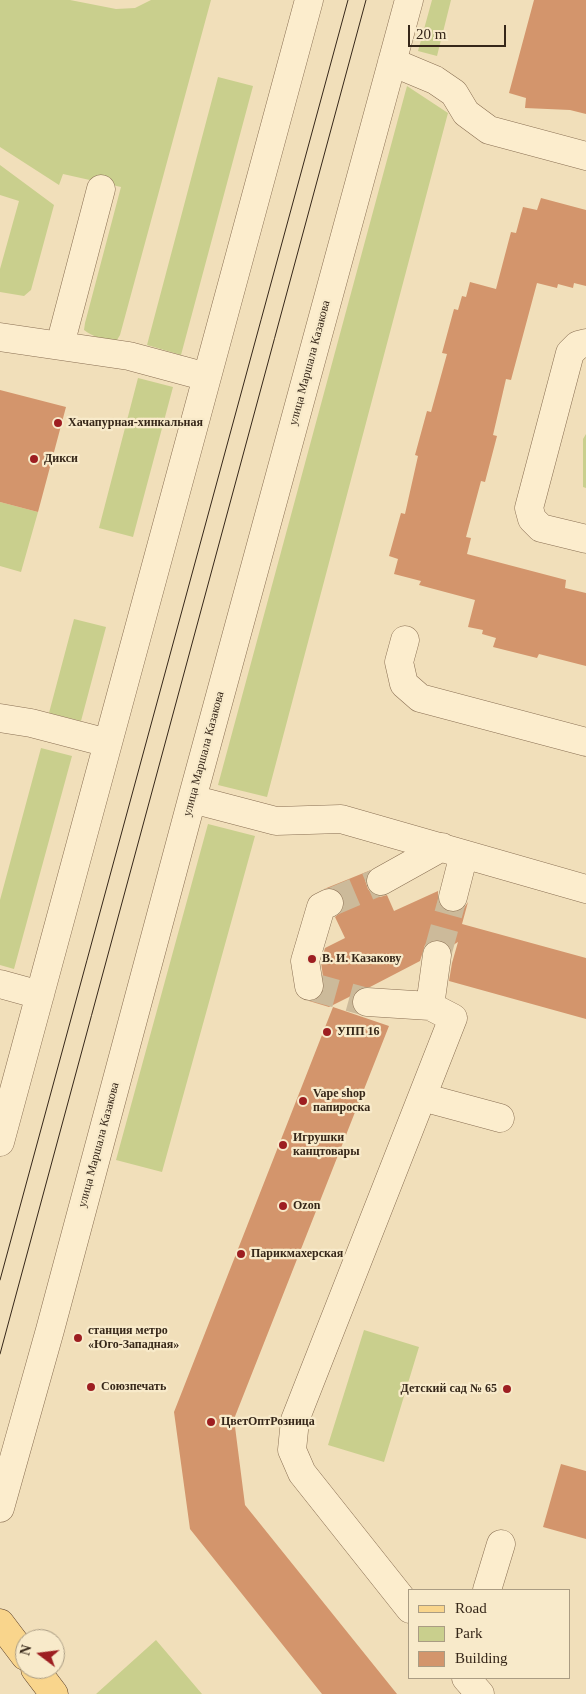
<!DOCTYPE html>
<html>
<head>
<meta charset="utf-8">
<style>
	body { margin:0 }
	#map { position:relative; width:586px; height:1694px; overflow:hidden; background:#f1dfba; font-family:"Times New Roman",serif }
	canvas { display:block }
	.legend { position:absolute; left:408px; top:1589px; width:162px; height:90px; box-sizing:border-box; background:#f8eaca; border:1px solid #aa9c83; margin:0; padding:6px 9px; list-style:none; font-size:15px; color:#362719 }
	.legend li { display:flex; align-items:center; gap:10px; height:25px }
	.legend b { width:25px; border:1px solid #aa9c83 }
	.north { position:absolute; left:15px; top:1629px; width:50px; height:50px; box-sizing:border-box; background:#f8eaca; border:1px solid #aa9c83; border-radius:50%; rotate:285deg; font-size:14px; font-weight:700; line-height:20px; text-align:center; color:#362719 }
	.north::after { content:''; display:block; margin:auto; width:18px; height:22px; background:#9d1e21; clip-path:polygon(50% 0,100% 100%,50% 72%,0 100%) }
	.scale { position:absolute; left:408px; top:25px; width:98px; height:22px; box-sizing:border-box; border:2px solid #362719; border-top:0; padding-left:6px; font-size:15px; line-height:18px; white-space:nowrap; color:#362719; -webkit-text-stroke:4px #f8eaca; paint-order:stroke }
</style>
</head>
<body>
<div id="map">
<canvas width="586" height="1694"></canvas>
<ul class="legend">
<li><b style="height:6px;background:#f9d58c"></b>Road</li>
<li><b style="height:14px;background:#c9cf8d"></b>Park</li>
<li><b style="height:14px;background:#d3956c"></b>Building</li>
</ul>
<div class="north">N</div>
<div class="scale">20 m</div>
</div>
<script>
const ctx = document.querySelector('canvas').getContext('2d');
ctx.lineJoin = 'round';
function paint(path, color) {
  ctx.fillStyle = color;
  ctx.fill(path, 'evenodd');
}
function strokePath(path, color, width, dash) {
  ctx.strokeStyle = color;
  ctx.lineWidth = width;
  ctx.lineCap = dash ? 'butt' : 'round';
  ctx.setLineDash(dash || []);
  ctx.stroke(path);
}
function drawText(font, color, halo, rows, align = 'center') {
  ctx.font = font + ' "Times New Roman",serif';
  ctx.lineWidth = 4.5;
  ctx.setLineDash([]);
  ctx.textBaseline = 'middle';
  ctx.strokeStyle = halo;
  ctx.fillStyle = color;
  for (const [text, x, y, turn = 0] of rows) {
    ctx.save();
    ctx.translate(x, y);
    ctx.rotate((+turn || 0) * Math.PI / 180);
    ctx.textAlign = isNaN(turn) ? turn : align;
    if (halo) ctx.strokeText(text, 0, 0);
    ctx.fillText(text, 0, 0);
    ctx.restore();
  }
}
const green = new Path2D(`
	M 0,0 L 70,0 L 116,9 L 135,8 L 151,0 L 211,0 L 120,335 L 117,340 C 106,341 93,337 84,330 L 85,323 L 121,187 L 63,174 L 59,185 L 0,147 Z
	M 432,0 L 451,0 L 437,56 L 418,51 Z
	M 218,77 L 253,86 L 181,355 L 147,345 Z
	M 407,86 L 448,113 L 267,797 L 218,785 Z
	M 0,165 L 54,205 L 31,290 L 24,296 L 0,292 L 0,269 L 19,201 L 0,195 Z
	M 138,378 L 173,387 L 133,537 L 99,528 Z
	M 586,434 L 586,488 L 583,487 L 583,439 Z
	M 0,502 L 38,512 L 21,572 L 0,566 Z
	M 74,619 L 106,627 L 81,721 L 49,713 Z
	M 41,748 L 72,756 L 14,969 L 0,965 L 0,900 Z
	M 208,824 L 255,836 L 162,1172 L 116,1160 Z
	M 364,1330 L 419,1347 L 384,1462 L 328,1445 Z
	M 156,1640 L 202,1694 L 96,1694 Z`);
const building = new Path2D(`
	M 534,0 L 586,0 L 586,114 L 570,110 L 525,108 L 526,98 L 509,93 Z
	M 541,198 L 586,210 L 586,286 L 574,283 L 573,288 L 558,284 L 557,288 L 537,283 L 511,380 L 506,379 L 493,435 L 497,436 L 485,482 L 481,481 L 466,537 L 471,538 L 467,554 L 566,580 L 565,588 L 586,593 L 586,666 L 539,654 L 537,658 L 493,647 L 496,638 L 482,634 L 483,630 L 468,627 L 475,600 L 419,585 L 421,581 L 394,574 L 398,559 L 389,556 L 401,513 L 405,514 L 418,456 L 415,455 L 427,411 L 431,412 L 447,354 L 442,353 L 454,309 L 458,310 L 462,296 L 466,297 L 470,282 L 496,289 L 511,232 L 516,233 L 523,207 L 537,210 Z
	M 0,390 L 66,407 L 38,512 L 0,502 Z
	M 371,870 L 367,873 L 365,880 L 368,889 L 373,895 L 380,897 L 387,895 L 394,911 L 438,891 L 438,902 L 442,908 L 449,912 L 458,912 L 464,908 L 468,902 L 462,924 L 586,958 L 586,1019 L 449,981 L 452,963 L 458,942 L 450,947 L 446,942 L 439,940 L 431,941 L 425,945 L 420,961 L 370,987 L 360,988 L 353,995 L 329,1007 L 309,1001 L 318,998 L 324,991 L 324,984 L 321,962 L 325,948 L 345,938 L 335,917 L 342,911 L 345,903 L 343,896 L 337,890 L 330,888 L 324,889 Z
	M 333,1007 L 389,1026 L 234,1419 L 245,1505 L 397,1694 L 322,1694 L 190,1529 L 174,1412 Z
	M 561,1464 L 586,1471 L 586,1539 L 543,1527 Z`);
const minorTunnel = new Path2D(`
	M 329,903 L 381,881
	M 437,955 L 453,897
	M 309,986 L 367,1002`);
const minor = new Path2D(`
	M 392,62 L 435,80 L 454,93 L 466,113 L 489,130 L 586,156
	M 0,337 L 129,356 L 207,377
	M 586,343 L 578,345 L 570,353 L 529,508 L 532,519 L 541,528 L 586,539
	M 60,345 L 101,189
	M 405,640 L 399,662 L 404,684 L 420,698 L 586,742
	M 0,718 L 31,723 L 108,743
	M 192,799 L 276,821 L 341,819 L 586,889
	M 381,881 L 442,847
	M 453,897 L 464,854
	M 0,984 L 40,995
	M 309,986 L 305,961 L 321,907 L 329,903
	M 367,1002 L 430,1006 L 453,1018 L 422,1097
	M 430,1006 L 437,955
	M 0,1142 L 309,0
	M 0,1508 L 50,1330 L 192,799 L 409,0
	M 487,1590 L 501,1544
	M 410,1609 L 302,1473 L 292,1450 L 295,1420 L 422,1097 L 500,1118
	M 466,1678 L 480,1694`);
const major = new Path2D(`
	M 0,1623 L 25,1656
	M 35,1669 L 54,1694`);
const tram = new Path2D(`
	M 0,1280 L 348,0
	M 0,1354 L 366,0`);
const markers = [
	[58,423,5,"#9d1e21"],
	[34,459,5,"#9d1e21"],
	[312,959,5,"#9d1e21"],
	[327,1032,5,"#9d1e21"],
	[303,1101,5,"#9d1e21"],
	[283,1145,5,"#9d1e21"],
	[283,1206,5,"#9d1e21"],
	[241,1254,5,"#9d1e21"],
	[78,1338,5,"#9d1e21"],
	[91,1387,5,"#9d1e21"],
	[507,1389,5,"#9d1e21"],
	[211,1422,5,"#9d1e21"]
];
const streetNames = [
	["улица Маршала Казакова",310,363,-75],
	["улица Маршала Казакова",204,754,-75],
	["улица Маршала Казакова",99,1145,-75]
];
const poiNames = [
	["Хачапурная-хинкальная",68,423],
	["Дикси",44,459],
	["В. И. Казакову",322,959],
	["УПП 16",337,1032],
	["Vape shop",313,1094],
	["папироска",313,1108],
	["Игрушки",293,1138],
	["канцтовары",293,1152],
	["Ozon",293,1206],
	["Парикмахерская",251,1254],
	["станция метро",88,1331],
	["«Юго-Западная»",88,1345],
	["Союзпечать",101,1387],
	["Детский сад № 65",497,1389,"right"],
	["ЦветОптРозница",221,1422]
];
paint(green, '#c9cf8d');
paint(building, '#d3956c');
strokePath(minorTunnel, '#ccba9a', 28, [28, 14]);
strokePath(minor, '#896f53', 29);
strokePath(major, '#563c28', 29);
strokePath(minor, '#fcedcd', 28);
strokePath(major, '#f9d58c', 28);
strokePath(tram, '#362719', 1);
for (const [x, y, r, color] of markers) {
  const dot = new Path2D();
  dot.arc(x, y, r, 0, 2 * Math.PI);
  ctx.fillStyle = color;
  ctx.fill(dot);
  strokePath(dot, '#f8eaca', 2);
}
drawText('12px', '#362719', '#f8eaca', streetNames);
drawText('bold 12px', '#362719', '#f8eaca', poiNames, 'left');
</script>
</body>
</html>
